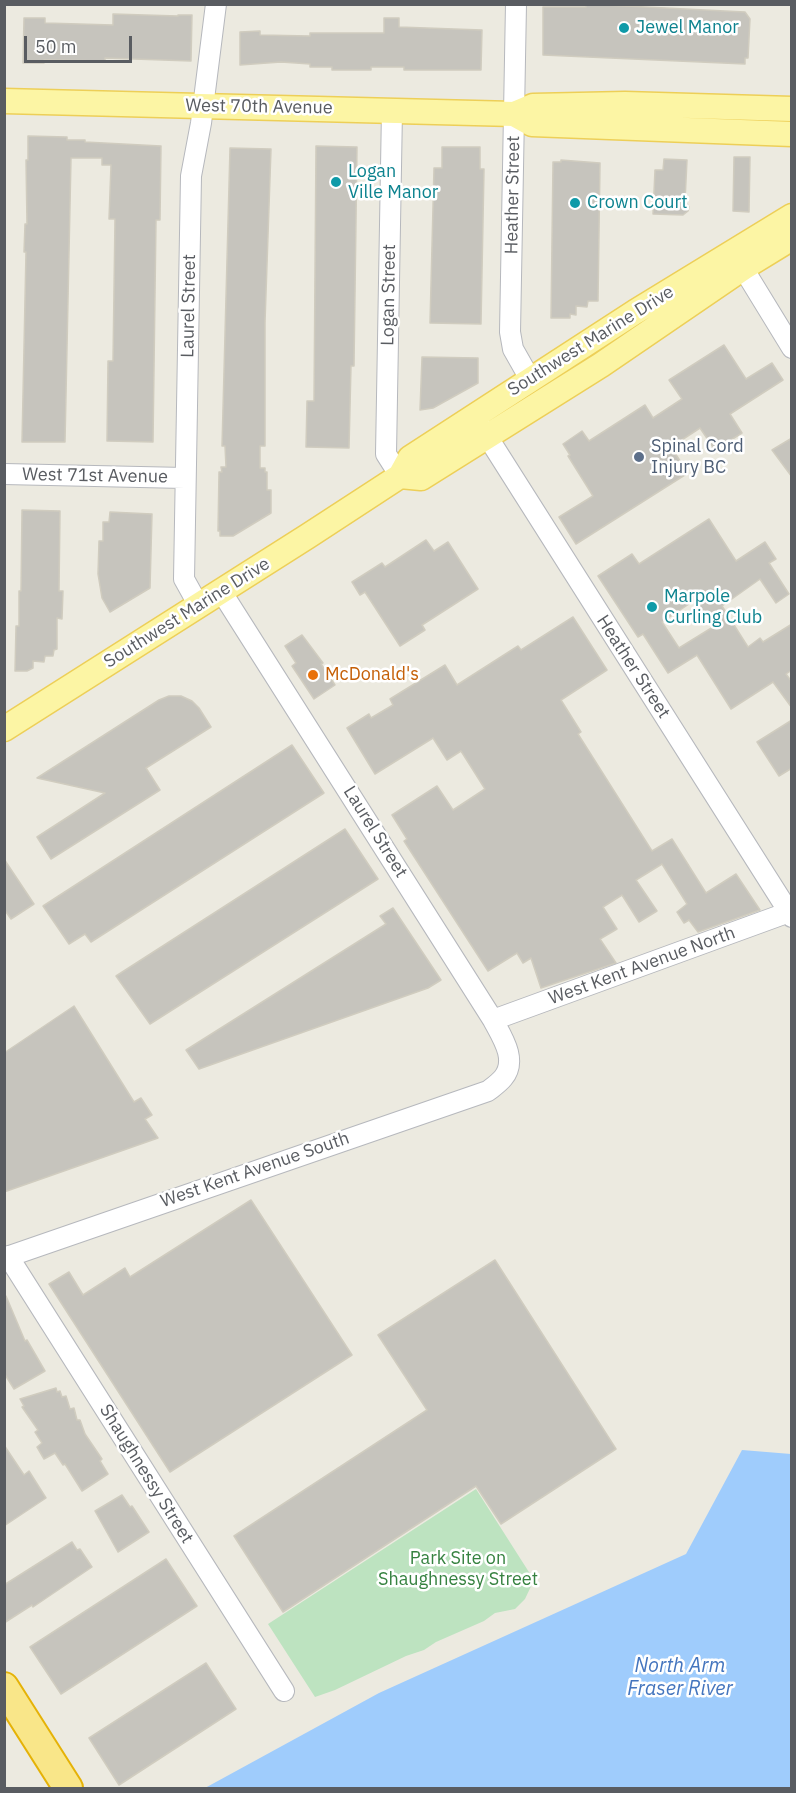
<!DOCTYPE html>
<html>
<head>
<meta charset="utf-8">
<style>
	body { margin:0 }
	#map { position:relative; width:796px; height:1793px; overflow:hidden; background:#eceae0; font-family:"IBM Plex Sans",sans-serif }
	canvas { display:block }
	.frame { position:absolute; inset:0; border:6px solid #595c61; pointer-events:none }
	.scale { position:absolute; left:24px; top:36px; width:108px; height:27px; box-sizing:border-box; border:3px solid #595c61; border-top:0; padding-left:8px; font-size:18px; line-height:21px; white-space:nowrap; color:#595c61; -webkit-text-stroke:4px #fff; paint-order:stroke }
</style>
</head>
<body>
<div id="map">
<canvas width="796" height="1793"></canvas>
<div class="frame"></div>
<div class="scale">50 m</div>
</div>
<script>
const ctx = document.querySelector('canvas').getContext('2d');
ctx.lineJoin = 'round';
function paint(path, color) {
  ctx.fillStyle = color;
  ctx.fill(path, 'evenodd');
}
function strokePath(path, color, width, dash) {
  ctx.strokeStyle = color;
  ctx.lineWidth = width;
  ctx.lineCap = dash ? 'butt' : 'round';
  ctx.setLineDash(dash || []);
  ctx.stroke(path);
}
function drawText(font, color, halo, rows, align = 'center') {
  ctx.font = font + ' "IBM Plex Sans",sans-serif';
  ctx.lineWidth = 5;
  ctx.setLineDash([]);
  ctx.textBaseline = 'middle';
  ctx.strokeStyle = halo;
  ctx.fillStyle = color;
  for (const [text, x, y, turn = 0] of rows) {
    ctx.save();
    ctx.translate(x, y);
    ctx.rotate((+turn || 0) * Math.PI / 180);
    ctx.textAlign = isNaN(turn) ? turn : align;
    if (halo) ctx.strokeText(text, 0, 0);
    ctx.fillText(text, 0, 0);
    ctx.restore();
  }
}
const green = new Path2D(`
	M 476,1489 L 534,1580 L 525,1599 L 515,1609 L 495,1613 L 484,1621 L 436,1642 L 424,1650 L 406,1656 L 335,1690 L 315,1697 L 268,1624 Z`);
const water = new Path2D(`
	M 742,1450 L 791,1454 L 791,1788 L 205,1788 L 379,1693 L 686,1554 Z`);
const building = new Path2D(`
	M 586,4 L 745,12 L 750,19 L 748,58 L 745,58 L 745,64 L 543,55 L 543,7 L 586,7 Z
	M 113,14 L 178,16 L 178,15 L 192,15 L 191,61 L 105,58 L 105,61 L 44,60 L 44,63 L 23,63 L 24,18 L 45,18 L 45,23 L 113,25 Z
	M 384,18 L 399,18 L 399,27 L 482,30 L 481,70 L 404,70 L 404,67 L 371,67 L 371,70 L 332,70 L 332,67 L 310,67 L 310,64 L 281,62 L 240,65 L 240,32 L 260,31 L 260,35 L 310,36 L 310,33 L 384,33 Z
	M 28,136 L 67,137 L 67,140 L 85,140 L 85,142 L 161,146 L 160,220 L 156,220 L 153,442 L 107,441 L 108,361 L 113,361 L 115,219 L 109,219 L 111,165 L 102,165 L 102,158 L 71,158 L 65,442 L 22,442 L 26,252 L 24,252 L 25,224 L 27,224 L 26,160 L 28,160 Z
	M 316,146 L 357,147 L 354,366 L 351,366 L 349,448 L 306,447 L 307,401 L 314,401 Z
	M 442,147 L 480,147 L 480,169 L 484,169 L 481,324 L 430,323 L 434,168 L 442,168 Z
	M 230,148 L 271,149 L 265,322 L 265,446 L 260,446 L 260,468 L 265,468 L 265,472 L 267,472 L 267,490 L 271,490 L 271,513 L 233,536 L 220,536 L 220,531 L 218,531 L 219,472 L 222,472 L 221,467 L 226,467 L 225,446 L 222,446 Z
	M 734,157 L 750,157 L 749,212 L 733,211 Z
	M 664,159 L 687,160 L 685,201 L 689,207 L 688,211 L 683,215 L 653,214 L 655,170 L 663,170 Z
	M 561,160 L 600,163 L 598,301 L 588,301 L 587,307 L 576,306 L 576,315 L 570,314 L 570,318 L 551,318 L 553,162 L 561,162 Z
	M 724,345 L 746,379 L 772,363 L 783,380 L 730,414 L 742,433 L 715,450 L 700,428 L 671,447 L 688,473 L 576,544 L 559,517 L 593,496 L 568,456 L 570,455 L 563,444 L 582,431 L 589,441 L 645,405 L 653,418 L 682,399 L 669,380 Z
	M 422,357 L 478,358 L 478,383 L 433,408 L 420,410 Z
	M 792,438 L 792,477 L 772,450 Z
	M 22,510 L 60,511 L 59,591 L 63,591 L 62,619 L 57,618 L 57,649 L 54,650 L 53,656 L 45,656 L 44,662 L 33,661 L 33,668 L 27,671 L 15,671 L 16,626 L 19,626 L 19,591 L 21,591 Z
	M 110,512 L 152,514 L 150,588 L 110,612 L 102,598 L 98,574 L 99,541 L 103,541 L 103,522 L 109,522 Z
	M 709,519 L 736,561 L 765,542 L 776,559 L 769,563 L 789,594 L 776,603 L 760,579 L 722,606 L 748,647 L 760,638 L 763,642 L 792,624 L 792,670 L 786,674 L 792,682 L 792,708 L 773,682 L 731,709 L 697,655 L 668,673 L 643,634 L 638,637 L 598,576 L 632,554 L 639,564 ZM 695,600 L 713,627 L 679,648 L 662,622 Z
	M 426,540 L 434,551 L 448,542 L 478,589 L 422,625 L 425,630 L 400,646 L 365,592 L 360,595 L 352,582 L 382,563 L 385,567 Z
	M 573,617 L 607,670 L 561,700 L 581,732 L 578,734 L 652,851 L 672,839 L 706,893 L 736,874 L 760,910 L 698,932 L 689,920 L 684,923 L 677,912 L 687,904 L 662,864 L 636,880 L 657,911 L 639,922 L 622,895 L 603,907 L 617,929 L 600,939 L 616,963 L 541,988 L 531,958 L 523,963 L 517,953 L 488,971 L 404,841 L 407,839 L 392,815 L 437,786 L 453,810 L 485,789 L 461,751 L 447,760 L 433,738 L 375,774 L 347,728 L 369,714 L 371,718 L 393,705 L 390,699 L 445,665 L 457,685 L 518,646 L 521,650 Z
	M 302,635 L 323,663 L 321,664 L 335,685 L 314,699 L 292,666 L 296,663 L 285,646 Z
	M 169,696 L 181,696 L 192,701 L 199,708 L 211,727 L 146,768 L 160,790 L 51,859 L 37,837 L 105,793 L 37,778 L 159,700 Z
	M 792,720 L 792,768 L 779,776 L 757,742 Z
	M 292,745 L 324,793 L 91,942 L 85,934 L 69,944 L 43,906 Z
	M 345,829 L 378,879 L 150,1024 L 116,976 Z
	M 4,859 L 34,904 L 11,919 L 4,909 Z
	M 393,908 L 441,980 L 428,988 L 199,1069 L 186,1050 L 386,924 L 380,916 Z
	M 74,1006 L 134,1102 L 141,1098 L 152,1115 L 145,1119 L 158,1138 L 4,1192 L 4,1053 Z
	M 251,1200 L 352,1355 L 170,1472 L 49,1284 L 69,1272 L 83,1295 L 125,1268 L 130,1277 Z
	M 495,1260 L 616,1449 L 501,1524 L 476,1486 L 283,1612 L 234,1536 L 427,1410 L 378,1335 Z
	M 6,1296 L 25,1341 L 27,1340 L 45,1371 L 14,1389 L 4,1373 L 4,1297 Z
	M 56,1388 L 57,1392 L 60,1391 L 62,1397 L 66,1396 L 70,1409 L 74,1408 L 77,1420 L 80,1420 L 85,1434 L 102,1459 L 100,1461 L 108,1474 L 82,1491 L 65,1464 L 63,1465 L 55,1453 L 44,1459 L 37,1447 L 42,1443 L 35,1432 L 38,1430 L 22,1407 L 24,1406 L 20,1399 Z
	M 4,1445 L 24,1475 L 29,1471 L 46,1498 L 4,1526 Z
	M 122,1495 L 130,1507 L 132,1506 L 149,1532 L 118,1552 L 95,1511 Z
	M 72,1542 L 77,1550 L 80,1549 L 92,1567 L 33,1607 L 32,1605 L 4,1623 L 4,1585 Z
	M 166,1559 L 197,1606 L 61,1694 L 30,1647 Z
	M 206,1663 L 236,1709 L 119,1785 L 89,1738 Z`);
const minor = new Path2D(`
	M 516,4 L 510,332 L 513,349 L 530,379
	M 392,110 L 386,454 L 400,476
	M 735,255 L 792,348
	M 480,425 L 792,917
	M 4,474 L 185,478
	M 199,606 L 184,579 L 191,176 L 201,123 L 216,4
	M 493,1020 L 792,911
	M 8,1256 L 284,1691
	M 4,1258 L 488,1091 C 493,1087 499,1083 503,1078 C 518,1060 502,1037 493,1020 L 221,591`);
const major = new Path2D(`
	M 4,101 L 514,114 L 533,106 L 625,104 L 792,109
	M 514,114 L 532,124 L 792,134
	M 400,476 L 421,478 L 601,365 L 743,268 L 792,238
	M 4,729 L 308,536 L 400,476 L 410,458 L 635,312 L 792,216`);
const highway = new Path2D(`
	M 4,1687 L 68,1788`);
const markers = [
	[624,28,6,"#0f9aa8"],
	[336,182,6,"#0f9aa8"],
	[575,203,6,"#0f9aa8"],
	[639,457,6,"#5c6f8a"],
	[652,607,6,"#0f9aa8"],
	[313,675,6,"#e8710a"]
];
const cultureNames = [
	["Jewel Manor",636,28],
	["Logan",348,172],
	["Ville Manor",348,193],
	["Crown Court",587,203],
	["Marpole",664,597],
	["Curling Club",664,618]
];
const streetNames = [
	["West 70th Avenue",259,107,1],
	["Heather Street",513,195,-89],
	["Logan Street",389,295,-89],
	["Laurel Street",189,306,-89],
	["Southwest Marine Drive",591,341,-32],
	["West 71st Avenue",95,476,1],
	["Southwest Marine Drive",187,613,-32],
	["Heather Street",633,667,57],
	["Laurel Street",375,832,58],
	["West Kent Avenue North",642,966,-20],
	["West Kent Avenue South",255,1170,-19],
	["Shaughnessy Street",146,1474,58]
];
const serviceNames = [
	["Spinal Cord",651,447],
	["Injury BC",651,468]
];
const foodNames = [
	["McDonald's",325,675]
];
const parkNames = [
	["Park Site on",458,1559],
	["Shaughnessy Street",458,1580]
];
const waterNames = [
	["North Arm",680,1666],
	["Fraser River",680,1689]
];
paint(green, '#bde3c0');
paint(water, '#9fccfc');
paint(building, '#c6c4bd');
strokePath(building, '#d0ccbf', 1.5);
strokePath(minor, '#b6b8bd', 22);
strokePath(major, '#edcf58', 27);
strokePath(highway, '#e5b207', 32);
strokePath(minor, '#fff', 20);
strokePath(major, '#fcf5a4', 24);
strokePath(highway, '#f9e689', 28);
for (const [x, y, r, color] of markers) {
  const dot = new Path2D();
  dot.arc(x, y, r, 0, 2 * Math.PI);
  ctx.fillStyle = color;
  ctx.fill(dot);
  strokePath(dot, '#fff', 2);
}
drawText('18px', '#0d838f', '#fff', cultureNames, 'left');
drawText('18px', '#595c61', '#fff', streetNames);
drawText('18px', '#4e5e75', '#fff', serviceNames, 'left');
drawText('18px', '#c56008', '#fff', foodNames, 'left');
drawText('18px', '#368240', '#fff', parkNames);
drawText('italic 20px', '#4475be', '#fff', waterNames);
</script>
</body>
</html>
